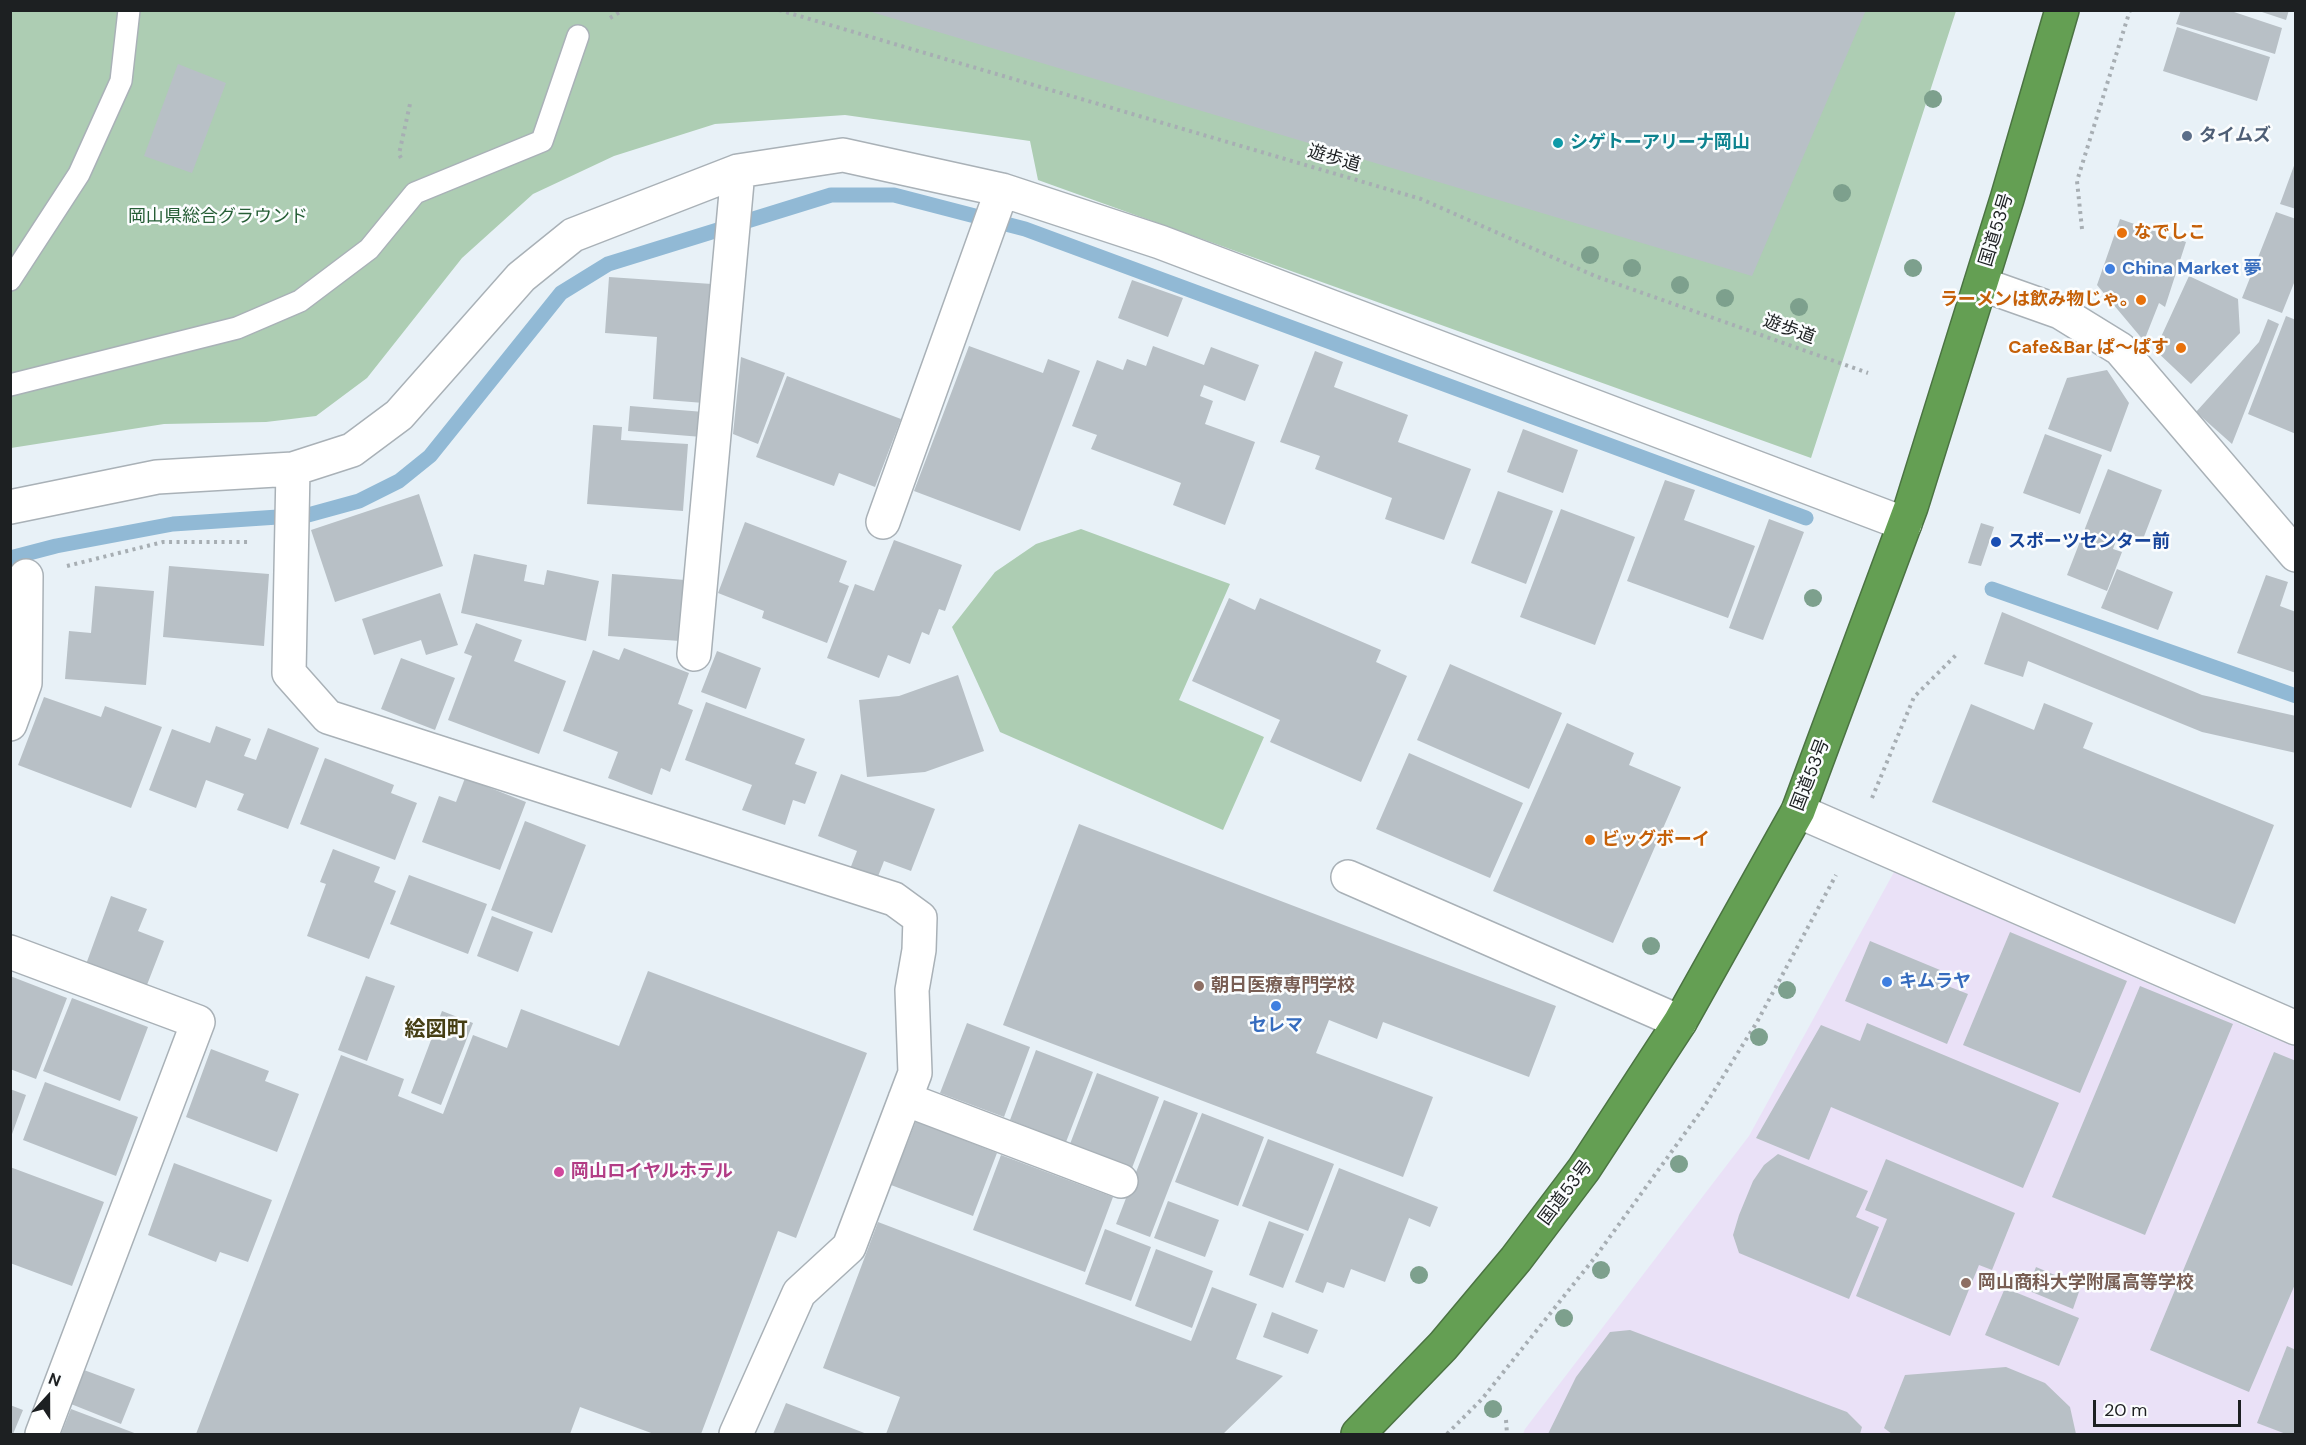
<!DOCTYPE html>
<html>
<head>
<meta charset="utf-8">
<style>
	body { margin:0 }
	#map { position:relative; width:2306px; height:1445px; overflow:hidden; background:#e8f1f7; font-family:"DM Sans",sans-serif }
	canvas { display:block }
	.frame { position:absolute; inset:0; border:12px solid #1d2022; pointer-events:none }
	.north { position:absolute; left:18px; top:1367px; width:60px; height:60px; -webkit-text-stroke:4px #fbfdfe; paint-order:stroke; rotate:21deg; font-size:16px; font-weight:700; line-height:24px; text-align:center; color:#1d2022 }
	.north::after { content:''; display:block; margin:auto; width:21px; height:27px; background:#1d2022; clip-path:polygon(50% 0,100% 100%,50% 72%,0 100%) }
	.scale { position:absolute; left:2093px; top:1400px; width:148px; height:27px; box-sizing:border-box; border:3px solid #1d2022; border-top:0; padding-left:8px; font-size:18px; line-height:21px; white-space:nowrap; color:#1d2022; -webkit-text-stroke:4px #fbfdfe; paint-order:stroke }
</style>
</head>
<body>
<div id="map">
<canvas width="2306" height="1445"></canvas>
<div class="frame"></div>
<div class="north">N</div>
<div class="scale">20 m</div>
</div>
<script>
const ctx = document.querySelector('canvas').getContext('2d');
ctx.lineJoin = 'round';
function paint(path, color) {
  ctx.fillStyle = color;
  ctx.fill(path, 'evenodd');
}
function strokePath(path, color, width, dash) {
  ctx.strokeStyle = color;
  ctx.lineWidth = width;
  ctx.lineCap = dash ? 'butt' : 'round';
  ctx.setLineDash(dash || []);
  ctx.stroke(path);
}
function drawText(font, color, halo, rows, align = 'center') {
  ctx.font = font + ' "DM Sans","Noto Sans JP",sans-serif';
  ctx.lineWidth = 5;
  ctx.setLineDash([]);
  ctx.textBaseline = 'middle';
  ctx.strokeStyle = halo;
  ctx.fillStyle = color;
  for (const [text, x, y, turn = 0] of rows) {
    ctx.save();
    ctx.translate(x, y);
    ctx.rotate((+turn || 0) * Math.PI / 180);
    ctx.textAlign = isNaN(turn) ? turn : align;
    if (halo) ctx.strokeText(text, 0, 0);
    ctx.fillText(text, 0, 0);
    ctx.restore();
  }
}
const education = new Path2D(`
	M 1894,872 L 2263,1034 L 2295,1046 L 2295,1434 L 1523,1434 L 1525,1429 L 1749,1136 Z`);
const green = new Path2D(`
	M 11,11 L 1956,11 L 1811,458 L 1038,180 L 1030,141 L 845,115 L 715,124 L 614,156 L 533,194 L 462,258 L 367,378 L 316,416 L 266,422 L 164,424 L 11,448 Z
	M 1081,529 L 1230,584 L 1179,700 L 1264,737 L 1223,830 L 1000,732 L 952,627 L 995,572 L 1036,544 Z`);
const stream = new Path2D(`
	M 10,558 L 56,546 L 173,524 L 308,515 L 359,501 L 399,481 L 430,456 L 561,293 L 608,264 L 831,195 L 894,195 L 1025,229 L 1806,518
	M 1992,589 L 2296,696`);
const building = new Path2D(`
	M 865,10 L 1866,10 L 1752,276 Z
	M 2181,10 L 2228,10 L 2282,28 L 2275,54 L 2176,24 Z
	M 2256,10 L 2289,10 L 2286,20 Z
	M 2177,27 L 2270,57 L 2257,101 L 2163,71 Z
	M 178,64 L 226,83 L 192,173 L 144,156 Z
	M 2295,163 L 2296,163 L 2296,209 L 2280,204 Z
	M 2276,212 L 2296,219 L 2296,278 L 2282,313 L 2242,298 Z
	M 2120,219 L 2186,242 L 2165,307 L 2159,303 L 2144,341 L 2097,285 Z
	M 2189,276 L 2238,299 L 2240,333 L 2191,384 L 2155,350 Z
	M 609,277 L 712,284 L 704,403 L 653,399 L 657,337 L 605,333 Z
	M 1132,280 L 1183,298 L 1168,337 L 1118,318 Z
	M 2286,316 L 2296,320 L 2296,434 L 2248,414 Z
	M 2268,319 L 2279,324 L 2232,444 L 2196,412 L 2259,342 Z
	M 969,346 L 1043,373 L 1048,359 L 1080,371 L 1020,531 L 914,491 Z
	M 1153,346 L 1204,365 L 1211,347 L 1259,365 L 1245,401 L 1204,385 L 1200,396 L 1213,401 L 1205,424 L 1255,442 L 1225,525 L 1173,505 L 1181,483 L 1091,449 L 1097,435 L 1072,426 L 1097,360 L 1123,370 L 1127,359 L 1146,366 Z
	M 1315,351 L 1343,362 L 1334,387 L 1408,415 L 1398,442 L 1471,469 L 1444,540 L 1385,519 L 1392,498 L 1315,469 L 1320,456 L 1280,442 Z
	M 741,357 L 785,373 L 758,444 L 733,434 Z
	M 2107,370 L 2129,403 L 2111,452 L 2048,429 L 2067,378 Z
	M 787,376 L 901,419 L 875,487 L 839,473 L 834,486 L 756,457 Z
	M 630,406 L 704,412 L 702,437 L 628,431 Z
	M 593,425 L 622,427 L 621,440 L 688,444 L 683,511 L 587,504 Z
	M 1523,429 L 1578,450 L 1563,493 L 1507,472 Z
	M 2045,434 L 2102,455 L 2080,514 L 2023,493 Z
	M 2108,469 L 2162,490 L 2143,539 L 2120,530 L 2113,549 L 2122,552 L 2107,591 L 2067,575 Z
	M 1665,480 L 1695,490 L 1684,520 L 1755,546 L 1728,618 L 1627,581 Z
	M 1498,491 L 1553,511 L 1526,584 L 1471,563 Z
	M 419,494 L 443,566 L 335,602 L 311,530 Z
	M 1561,509 L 1635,537 L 1595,645 L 1520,617 Z
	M 1769,519 L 1804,532 L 1763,640 L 1729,628 Z
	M 745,522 L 847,561 L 839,582 L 849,586 L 827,643 L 762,618 L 764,611 L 718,593 Z
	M 1981,523 L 1994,527 L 1981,566 L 1968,563 Z
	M 894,540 L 962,565 L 945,611 L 939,609 L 929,635 L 922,632 L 910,664 L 888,655 L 879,678 L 827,658 L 855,584 L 874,591 Z
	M 474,554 L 527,565 L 524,581 L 544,585 L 547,570 L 599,581 L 586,641 L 461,613 Z
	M 169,566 L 269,574 L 264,646 L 163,637 Z
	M 2117,569 L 2173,592 L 2158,630 L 2101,608 Z
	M 612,574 L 685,580 L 680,641 L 608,636 Z
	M 2266,575 L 2288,582 L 2280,606 L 2296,612 L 2296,673 L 2237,653 Z
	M 95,586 L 154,591 L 146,685 L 65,679 L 69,631 L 91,633 Z
	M 440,593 L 458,645 L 426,655 L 421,640 L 374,655 L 362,619 Z
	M 1229,598 L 1255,610 L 1260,598 L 1381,650 L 1376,662 L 1407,676 L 1361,782 L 1270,742 L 1280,720 L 1192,681 Z
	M 2002,612 L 2202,695 L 2296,716 L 2296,753 L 2202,732 L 2028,661 L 2023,677 L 1984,664 Z
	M 476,623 L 522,640 L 514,661 L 566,681 L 539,754 L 448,720 L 472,656 L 464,653 Z
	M 624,648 L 689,673 L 678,704 L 693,710 L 670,772 L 661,768 L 652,795 L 608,778 L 618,752 L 563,731 L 593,650 L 619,660 Z
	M 717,651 L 761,668 L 746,709 L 701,692 Z
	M 401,658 L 455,678 L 435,730 L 381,709 Z
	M 1450,664 L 1562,713 L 1529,789 L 1417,740 Z
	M 958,675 L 984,751 L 925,772 L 867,777 L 859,700 L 899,696 Z
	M 44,697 L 101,717 L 105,706 L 162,727 L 131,808 L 18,765 Z
	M 706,702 L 805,739 L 795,764 L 817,772 L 805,804 L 793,800 L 785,825 L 742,810 L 752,785 L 685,760 Z
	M 2044,703 L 2093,723 L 2083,748 L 2274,825 L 2235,924 L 1932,802 L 1971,704 L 2034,730 Z
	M 1567,723 L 1634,753 L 1629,765 L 1681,787 L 1613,943 L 1493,891 Z
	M 216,726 L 251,739 L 244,756 L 256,760 L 268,728 L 319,748 L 288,829 L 237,810 L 244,794 L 206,780 L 196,808 L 149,790 L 172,729 L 210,743 Z
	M 1409,753 L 1523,803 L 1490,878 L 1376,829 Z
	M 325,758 L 394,785 L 391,793 L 417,803 L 395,860 L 300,824 Z
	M 841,774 L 935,809 L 911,871 L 884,861 L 877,879 L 850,869 L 857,851 L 818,836 Z
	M 465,778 L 526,802 L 500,870 L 422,842 L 439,796 L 456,802 Z
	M 525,821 L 586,845 L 552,933 L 491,910 Z
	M 1079,824 L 1556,1006 L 1529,1077 L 1383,1022 L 1377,1039 L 1329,1020 L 1316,1053 L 1433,1097 L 1403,1177 L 1003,1025 Z
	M 333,849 L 380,867 L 374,882 L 396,891 L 369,959 L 307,936 L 326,884 L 320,882 Z
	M 409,875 L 487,904 L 468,954 L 390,924 Z
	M 111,896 L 147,909 L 138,931 L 164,941 L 145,990 L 85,967 Z
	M 492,916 L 533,932 L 518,972 L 477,956 Z
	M 2010,932 L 2127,981 L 2080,1093 L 1963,1045 Z
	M 1870,941 L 1940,970 L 1935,981 L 1968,994 L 1947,1044 L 1845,1001 Z
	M 648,971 L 867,1053 L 796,1238 L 778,1231 L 701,1434 L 654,1434 L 580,1407 L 570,1434 L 196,1434 L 341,1055 L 404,1079 L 398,1096 L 443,1114 L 473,1035 L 507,1048 L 521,1009 L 619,1046 Z
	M 10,976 L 67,998 L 36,1079 L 10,1069 Z
	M 366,976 L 395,986 L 367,1061 L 338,1050 Z
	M 2140,986 L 2233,1024 L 2145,1235 L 2052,1197 Z
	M 72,998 L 148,1027 L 120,1101 L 43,1071 Z
	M 442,1011 L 473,1023 L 441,1105 L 411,1093 Z
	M 967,1023 L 1030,1047 L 1004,1117 L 940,1093 Z
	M 1867,1023 L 2059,1103 L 2023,1188 L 1831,1107 L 1809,1160 L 1756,1138 L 1821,1025 L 1860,1041 Z
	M 211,1049 L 269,1071 L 265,1081 L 299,1094 L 277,1152 L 186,1117 Z
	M 1036,1050 L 1093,1072 L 1066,1142 L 1010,1120 Z
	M 2274,1052 L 2296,1061 L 2296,1282 L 2249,1392 L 2150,1350 Z
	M 1097,1073 L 1159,1097 L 1132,1168 L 1070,1144 Z
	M 45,1082 L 138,1117 L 116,1176 L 23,1140 Z
	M 10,1089 L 26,1095 L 11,1137 L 10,1137 Z
	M 1164,1100 L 1198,1113 L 1150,1237 L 1116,1224 Z
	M 1202,1113 L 1264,1137 L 1238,1206 L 1175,1182 Z
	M 916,1121 L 997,1153 L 973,1216 L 891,1185 Z
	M 1268,1139 L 1334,1164 L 1308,1231 L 1242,1206 Z
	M 1778,1154 L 1868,1191 L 1856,1217 L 1879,1227 L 1849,1299 L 1739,1253 L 1733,1235 L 1739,1215 L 1753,1181 L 1764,1165 Z
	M 1001,1155 L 1113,1197 L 1085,1272 L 973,1230 Z
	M 1886,1159 L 2015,1213 L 1992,1270 L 1979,1265 L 1950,1336 L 1856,1296 L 1887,1219 L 1865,1210 Z
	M 174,1163 L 272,1200 L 248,1262 L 220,1252 L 216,1262 L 148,1235 Z
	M 10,1167 L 104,1202 L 72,1286 L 10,1263 Z
	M 1339,1168 L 1438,1207 L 1430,1227 L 1409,1218 L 1385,1282 L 1351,1269 L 1344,1288 L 1327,1282 L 1323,1293 L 1295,1282 Z
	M 1168,1201 L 1219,1220 L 1205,1257 L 1154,1238 Z
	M 1269,1221 L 1304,1234 L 1283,1288 L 1249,1275 Z
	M 878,1222 L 1191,1341 L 1212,1287 L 1257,1304 L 1236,1359 L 1283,1376 L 1223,1434 L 886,1434 L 900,1397 L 823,1368 Z
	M 1105,1229 L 1151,1247 L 1131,1301 L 1085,1284 Z
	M 1156,1249 L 1213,1271 L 1192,1328 L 1135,1306 Z
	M 2036,1267 L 2081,1286 L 2073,1309 L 2027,1290 Z
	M 2005,1288 L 2079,1318 L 2059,1366 L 1985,1335 Z
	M 1272,1312 L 1318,1330 L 1308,1354 L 1263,1337 Z
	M 1630,1330 L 1847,1412 L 1862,1427 L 1860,1434 L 1548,1434 L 1576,1377 L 1610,1332 Z
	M 2287,1346 L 2296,1350 L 2296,1434 L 2286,1434 L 2257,1423 Z
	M 2006,1367 L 2045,1383 L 2070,1407 L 2076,1434 L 1892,1434 L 1884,1428 L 1905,1375 Z
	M 84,1370 L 135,1389 L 121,1424 L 71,1404 Z
	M 786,1403 L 867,1434 L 773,1434 Z
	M 10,1405 L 23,1410 L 13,1434 L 10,1434 Z
	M 71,1409 L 137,1434 L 61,1434 Z`);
const path = new Path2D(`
	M 779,10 L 1421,199 L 1595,276 L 1868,373
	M 610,18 L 623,10
	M 401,158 L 399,154 L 410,104
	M 2082,229 L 2077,181 L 2130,10
	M 67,566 L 163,542 L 249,542
	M 1872,798 L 1914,697 L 1957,654
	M 1506,1420 L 1507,1434
	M 1447,1434 L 1482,1399 L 1596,1256 L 1704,1107 L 1757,1022 L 1836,875`);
const lane = new Path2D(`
	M 10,280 L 79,174 L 121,81 L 129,10
	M 10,385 L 237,328 L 300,301 L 369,249 L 415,193 L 542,141 L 578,36`);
const street = new Path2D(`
	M 1981,284 L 2060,312 L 2120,349 L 2296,555
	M 293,469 L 289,673 L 328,717 L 894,899 L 920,918 L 919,950 L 912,990 L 915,1073 L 849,1247 L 799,1293 L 736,1434
	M 10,507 L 157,477 L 293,469 L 352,450 L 399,415 L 521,277 L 573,235 L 738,171 L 843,155 L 1002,190 L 1160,242 L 1905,524
	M 883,522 L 1002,190
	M 694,654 L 738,171
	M 10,724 L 25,683 L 26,576
	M 1798,811 L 2296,1028
	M 1348,877 L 1680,1022
	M 10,952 L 198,1022 L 42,1434
	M 905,1099 L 1121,1181`);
const highway = new Path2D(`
	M 1358,1434 L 1443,1346 L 1516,1259 L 1584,1169 L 1680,1022 L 1798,811 L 1911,507 L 2007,199 L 2062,10`);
const trees = [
	[1933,99],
	[1842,193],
	[1590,255],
	[1632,268],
	[1913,268],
	[1680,285],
	[1725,298],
	[1799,307],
	[1813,598],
	[1651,946],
	[1787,990],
	[1759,1037],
	[1679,1164],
	[1601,1270],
	[1419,1275],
	[1564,1318],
	[1493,1409]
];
const markers = [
	[2187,136,6,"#5c6f8a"],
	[1558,143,6,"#0f9aa8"],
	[2122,233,6,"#e8710a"],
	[2110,269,6,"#3f7fe0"],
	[2141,300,6,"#e8710a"],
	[2181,348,6,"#e8710a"],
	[1996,542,6,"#1a4fb4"],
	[1590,840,6,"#e8710a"],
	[1887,982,6,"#3f7fe0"],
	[1199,986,6,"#8d6e63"],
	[1276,1006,6,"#3f7fe0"],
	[559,1172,6,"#d1479c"],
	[1966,1283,6,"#8d6e63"]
];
const serviceNames = [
	["タイムズ",2199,136]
];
const cultureNames = [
	["シゲトーアリーナ岡山",1570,143]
];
const streetNames = [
	["遊歩道",1334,159,16],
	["国道53号",1997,230,-73],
	["遊歩道",1789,330,20],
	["国道53号",1811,775,-69],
	["国道53号",1566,1193,-53]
];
const parkNames = [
	["岡山県総合グラウンド",218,217]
];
const foodNames = [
	["なでしこ",2134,233],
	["ラーメンは飲み物じゃ｡",2129,300,"right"],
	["Cafe&Bar ぱ〜ぱす",2169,348,"right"],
	["ビッグボーイ",1602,840]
];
const shopNames = [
	["China Market 夢",2122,269],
	["キムラヤ",1899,982],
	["セレマ",1276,1026,"center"]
];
const transitNames = [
	["スポーツセンター前",2008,542]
];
const educationNames = [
	["朝日医療専門学校",1211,986],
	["岡山商科大学附属高等学校",1978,1283]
];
const hotelNames = [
	["岡山ロイヤルホテル",571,1172]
];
const quarterNames = [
	["絵図町",436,1030]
];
paint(education, '#eae1f7');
paint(green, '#adcdb3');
strokePath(stream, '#91b9d5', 15);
paint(building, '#b8c0c6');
strokePath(lane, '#a9b1b7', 24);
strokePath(street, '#a9b1b7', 36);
strokePath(highway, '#4b7342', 36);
strokePath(path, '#a7aeb3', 4, [3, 4.5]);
strokePath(lane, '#fff', 21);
strokePath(street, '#fff', 33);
strokePath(highway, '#649f53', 33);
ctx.fillStyle = '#7da08d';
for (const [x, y] of trees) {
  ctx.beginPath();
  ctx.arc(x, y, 9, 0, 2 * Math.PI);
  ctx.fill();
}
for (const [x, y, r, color] of markers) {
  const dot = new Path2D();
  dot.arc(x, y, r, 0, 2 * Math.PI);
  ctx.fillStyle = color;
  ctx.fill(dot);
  strokePath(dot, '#fbfdfe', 2);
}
drawText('bold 18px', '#4e5e75', '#fbfdfe', serviceNames, 'left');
drawText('bold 18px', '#0d838f', '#fbfdfe', cultureNames, 'left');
drawText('18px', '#1d2022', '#fbfdfe', streetNames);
drawText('18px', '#265e36', '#fbfdfe', parkNames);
drawText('bold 18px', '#c56008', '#fbfdfe', foodNames, 'left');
drawText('bold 18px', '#366cbe', '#fbfdfe', shopNames, 'left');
drawText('bold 18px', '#164399', '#fbfdfe', transitNames, 'left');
drawText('bold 18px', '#785e54', '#fbfdfe', educationNames, 'left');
drawText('bold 18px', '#b23c85', '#fbfdfe', hotelNames, 'left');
drawText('bold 21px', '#453e14', '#fbfdfe', quarterNames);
</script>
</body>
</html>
